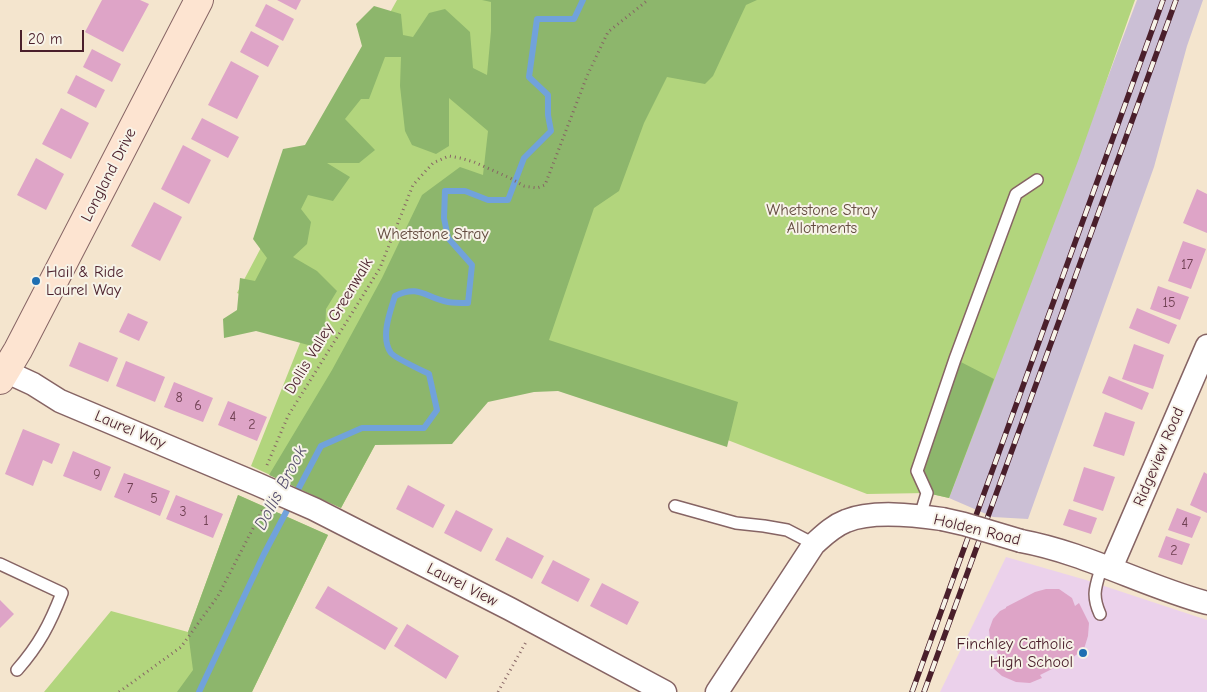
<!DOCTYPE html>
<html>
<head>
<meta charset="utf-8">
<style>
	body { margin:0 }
	#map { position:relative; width:1207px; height:692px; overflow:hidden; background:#f4e5ce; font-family:"Comic Neue",sans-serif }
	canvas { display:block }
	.scale { position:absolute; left:20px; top:30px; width:64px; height:22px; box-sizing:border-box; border:2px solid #4a1f2b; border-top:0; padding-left:6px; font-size:15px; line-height:18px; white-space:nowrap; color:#4a1f2b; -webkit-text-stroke:4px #f7f3e8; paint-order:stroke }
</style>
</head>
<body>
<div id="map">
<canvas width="1207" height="692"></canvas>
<div class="scale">20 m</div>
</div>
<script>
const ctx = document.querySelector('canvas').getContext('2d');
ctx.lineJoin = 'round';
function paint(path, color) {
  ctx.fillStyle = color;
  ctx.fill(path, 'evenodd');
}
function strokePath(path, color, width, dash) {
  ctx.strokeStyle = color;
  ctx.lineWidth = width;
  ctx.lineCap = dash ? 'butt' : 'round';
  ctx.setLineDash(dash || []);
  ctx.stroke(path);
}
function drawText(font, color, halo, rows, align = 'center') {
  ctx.font = font + ' "Comic Neue",sans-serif';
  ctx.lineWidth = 4;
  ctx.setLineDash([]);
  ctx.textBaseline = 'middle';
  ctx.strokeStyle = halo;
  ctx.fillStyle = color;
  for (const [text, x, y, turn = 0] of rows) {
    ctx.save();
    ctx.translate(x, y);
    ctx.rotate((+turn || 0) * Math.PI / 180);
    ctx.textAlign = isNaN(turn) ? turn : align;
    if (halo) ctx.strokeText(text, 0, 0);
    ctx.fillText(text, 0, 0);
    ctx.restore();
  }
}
const built = new Path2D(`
	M 1006,557 L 1086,580 L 1207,620 L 1207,692 L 940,692 Z`);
const industrial = new Path2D(`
	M 1137,0 L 1203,0 L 1187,46 L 1154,167 L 1028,519 L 993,517 L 949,498 Z`);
const green = new Path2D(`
	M 397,0 L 1135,0 L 1078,161 L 949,498 L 927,493 L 867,494 L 663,415 L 537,372 L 387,423 L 341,508 L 251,466 L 308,323 L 237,293 L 292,189 Z
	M 238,495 L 328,535 L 252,692 L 44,692 L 111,611 L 188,632 Z`);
const forest = new Path2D(`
	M 482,0 L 757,0 L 746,5 L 713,76 L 705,84 L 667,77 L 644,123 L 619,191 L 594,208 L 549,340 L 738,402 L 727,447 L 558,391 L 534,392 L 488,402 L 452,444 L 375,445 L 341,508 L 269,475 L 332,370 L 382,278 L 422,195 L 460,167 L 483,175 L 488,131 L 449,98 L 449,146 L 436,154 L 412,145 L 405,131 L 400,86 L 401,57 L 385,57 L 369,99 L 361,99 L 345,119 L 375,150 L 359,163 L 327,163 L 350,177 L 333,201 L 308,195 L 301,209 L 311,222 L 307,244 L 293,257 L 317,271 L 337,291 L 326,309 L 325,337 L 312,346 L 256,331 L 224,338 L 223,319 L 237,310 L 240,278 L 255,281 L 267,258 L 253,239 L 283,149 L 305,145 L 362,46 L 356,24 L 374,6 L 401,14 L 403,35 L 413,37 L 429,13 L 445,9 L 470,32 L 473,68 L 487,75 L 491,31 L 491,2 Z
	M 955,359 L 994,379 L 949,498 L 927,493 L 917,471 Z
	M 238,495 L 328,535 L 252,692 L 177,692 L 193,670 L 188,632 Z`);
const stream = new Path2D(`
	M 199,692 L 264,554 L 321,446 L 362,428 L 424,428 L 437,410 L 429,374 C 421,370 395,358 391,353 C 380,338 390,312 395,296 C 420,284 425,298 448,302 C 454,303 461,303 468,303 L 472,265 L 448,238 L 444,218 L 445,191 L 465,191 L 488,200 L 508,200 L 524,158 L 551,131 L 548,115 L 548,95 L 529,77 L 537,19 L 574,19 L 583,0`);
const building = new Path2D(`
	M 102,0 L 140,0 L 149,4 L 123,52 L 85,32 Z
	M 277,0 L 301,0 L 296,10 Z
	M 266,4 L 294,19 L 283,41 L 255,26 Z
	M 251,31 L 279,46 L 268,67 L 240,52 Z
	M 92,49 L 121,64 L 112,82 L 83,67 Z
	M 231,61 L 259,76 L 237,119 L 208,105 Z
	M 76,75 L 105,90 L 96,108 L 67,93 Z
	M 61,108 L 89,123 L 71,159 L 42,144 Z
	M 202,118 L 239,137 L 228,158 L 191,139 Z
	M 183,145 L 211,160 L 189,204 L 161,189 Z
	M 36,158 L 64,174 L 46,210 L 17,195 Z
	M 1197,189 L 1207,194 L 1207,233 L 1183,223 Z
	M 154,202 L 182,217 L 160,261 L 131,246 Z
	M 1183,241 L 1206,249 L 1191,289 L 1168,281 Z
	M 1158,286 L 1189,297 L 1180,320 L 1150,309 Z
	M 1137,308 L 1177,325 L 1169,344 L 1129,328 Z
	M 128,313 L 148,322 L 139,341 L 119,332 Z
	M 79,342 L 118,358 L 108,382 L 69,366 Z
	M 1134,344 L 1164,355 L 1153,389 L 1122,379 Z
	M 126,361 L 165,377 L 155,402 L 116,386 Z
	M 1109,376 L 1149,393 L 1142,410 L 1102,393 Z
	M 174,382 L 213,398 L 203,422 L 164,407 Z
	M 228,401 L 267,417 L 257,441 L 218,425 Z
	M 1105,412 L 1135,422 L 1124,456 L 1093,446 Z
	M 23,429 L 60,444 L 52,464 L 43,460 L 33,486 L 5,474 Z
	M 73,451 L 111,467 L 101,491 L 63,476 Z
	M 1084,467 L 1115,477 L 1103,511 L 1073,501 Z
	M 1204,472 L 1207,474 L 1207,513 L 1190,505 Z
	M 124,473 L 170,491 L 160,516 L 114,497 Z
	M 408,485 L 445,505 L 433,528 L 396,509 Z
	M 176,495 L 223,514 L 213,538 L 166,519 Z
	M 1177,508 L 1201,517 L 1192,538 L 1168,530 Z
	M 1069,509 L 1097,518 L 1091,534 L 1063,525 Z
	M 456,510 L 493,529 L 481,552 L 444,533 Z
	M 1166,536 L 1190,544 L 1182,565 L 1158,557 Z
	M 507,537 L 544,556 L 532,579 L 495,560 Z
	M 553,560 L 590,579 L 578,602 L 541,583 Z
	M 602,583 L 639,602 L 627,625 L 590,606 Z
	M 328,586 L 398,628 L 385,650 L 315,608 Z
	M 1046,589 L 1059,589 L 1072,598 L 1075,606 L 1079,603 L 1089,623 L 1088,636 L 1084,649 L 1068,661 L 1040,675 L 1042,678 L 1030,683 L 1016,682 L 1002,676 L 993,668 L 990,661 L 999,656 L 995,648 L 993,649 L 990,639 L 989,630 L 993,619 L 1000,611 L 1006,608 L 1006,607 L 1035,592 Z
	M 0,600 L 14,614 L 0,628 Z
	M 407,624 L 459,656 L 446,679 L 394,646 Z`);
const path = new Path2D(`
	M 267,465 L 288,416 L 380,268 L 413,185 L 433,163 L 449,156 L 460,158 L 474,162 L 510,178 L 524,186 L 537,188 L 545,185 L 587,76 L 608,32 L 648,0
	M 119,692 L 181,647 L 218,596 L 263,509
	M 498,692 L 526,642`);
const lane = new Path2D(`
	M 675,506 L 736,523 L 764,526 L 787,530 L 814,544
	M 920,516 L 927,493 L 917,471 L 955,359 L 1016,194 L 1037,180
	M 0,564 L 62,593 C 50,624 39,645 17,670
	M 1100,614 C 1091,594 1096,586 1102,565`);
const street = new Path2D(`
	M 5,371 L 33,384 L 60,401 L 257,484 L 314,509 L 510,609 L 665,692
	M 1021,541 C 1086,553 1144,586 1207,603
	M 1111,568 L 1207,346
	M 717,692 L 814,544 C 824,535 833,526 846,521 C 872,510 914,515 942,519`);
const secondary = new Path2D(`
	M 0,380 L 18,350 L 199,0`);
const rail = new Path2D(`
	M 912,692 L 1163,0
	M 924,692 L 1176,0`);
const streetBridge = new Path2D(`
	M 942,519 L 964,524 L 1021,541`);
const markers = [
	[36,281,5,"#1f6fb2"],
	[1083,653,5,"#1f6fb2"]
];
const numberNames = [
	["17",1187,265],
	["15",1169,303],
	["8",179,398],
	["6",198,406],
	["4",233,417],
	["2",252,425],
	["9",97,475],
	["7",130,489],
	["5",154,499],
	["3",183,512],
	["1",206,521],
	["4",1185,523],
	["2",1174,551]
];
const streetNames = [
	["Longland Drive",109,175,-63],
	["Dollis Valley Greenwalk",329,326,-59],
	["Laurel Way",130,430,23],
	["Ridgeview Road",1159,457,-67],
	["Holden Road",977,530,14],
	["Laurel View",462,585,27]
];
const parkNames = [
	["Whetstone Stray",822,210],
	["Allotments",822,228],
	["Whetstone Stray",433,234]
];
const poiNames = [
	["Hail & Ride",46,272],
	["Laurel Way",46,290],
	["Finchley Catholic",1073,644,"right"],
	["High School",1073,662,"right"]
];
const waterNames = [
	["Dollis Brook",281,488,-62]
];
paint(built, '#ebd1eb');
paint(industrial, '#cbbfd5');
paint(green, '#b2d57d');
paint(forest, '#8db66c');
strokePath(stream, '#71a2db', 6);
paint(building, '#dea4c7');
strokePath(lane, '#866464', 14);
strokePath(street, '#866464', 25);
strokePath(secondary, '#866464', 30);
strokePath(path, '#866464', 3, [1, 4]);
strokePath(lane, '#fff', 11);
strokePath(street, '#fff', 22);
strokePath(secondary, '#fde4d1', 28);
strokePath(rail, '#4a1f2b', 5.5);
strokePath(rail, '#f7f3e8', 4, [11]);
strokePath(streetBridge, '#866464', 25, []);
strokePath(streetBridge, '#fff', 22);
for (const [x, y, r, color] of markers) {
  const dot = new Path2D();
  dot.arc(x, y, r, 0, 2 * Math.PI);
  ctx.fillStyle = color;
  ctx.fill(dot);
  strokePath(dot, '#f7f3e8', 2);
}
drawText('14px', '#6f4052', null, numberNames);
drawText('16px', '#4a1f2b', '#f7f3e8', streetNames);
drawText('16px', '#644c40', '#f7f3e8', parkNames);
drawText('16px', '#4a1f2b', '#f7f3e8', poiNames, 'left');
drawText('italic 18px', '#5a5371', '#f7f3e8', waterNames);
</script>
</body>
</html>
